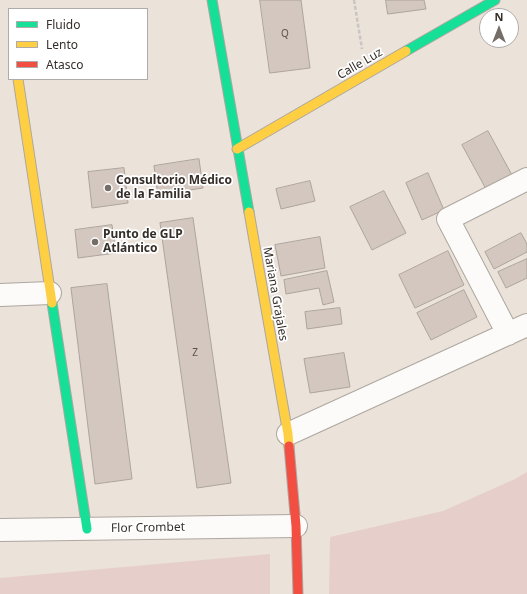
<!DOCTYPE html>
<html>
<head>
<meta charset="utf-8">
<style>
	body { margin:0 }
	#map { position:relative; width:527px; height:594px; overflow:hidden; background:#ebe2d9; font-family:"Noto Sans",sans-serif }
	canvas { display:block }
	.legend { position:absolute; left:8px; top:8px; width:140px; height:72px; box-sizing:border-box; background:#fff; border:1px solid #aeaba9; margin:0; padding:5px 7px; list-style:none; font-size:12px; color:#352e29 }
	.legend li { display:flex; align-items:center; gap:8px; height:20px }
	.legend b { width:20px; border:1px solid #aeaba9 }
	.north { position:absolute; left:479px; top:8px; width:40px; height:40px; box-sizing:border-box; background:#fff; border:1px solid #aeaba9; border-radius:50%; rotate:0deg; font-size:11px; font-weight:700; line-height:16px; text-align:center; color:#352e29 }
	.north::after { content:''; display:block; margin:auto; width:14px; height:18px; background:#756d67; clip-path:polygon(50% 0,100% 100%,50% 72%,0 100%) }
</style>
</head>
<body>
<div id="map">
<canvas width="527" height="594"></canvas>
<ul class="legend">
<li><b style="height:5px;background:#16e098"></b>Fluido</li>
<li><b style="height:5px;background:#ffcf43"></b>Lento</li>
<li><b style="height:5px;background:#f24e42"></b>Atasco</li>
</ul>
<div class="north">N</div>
</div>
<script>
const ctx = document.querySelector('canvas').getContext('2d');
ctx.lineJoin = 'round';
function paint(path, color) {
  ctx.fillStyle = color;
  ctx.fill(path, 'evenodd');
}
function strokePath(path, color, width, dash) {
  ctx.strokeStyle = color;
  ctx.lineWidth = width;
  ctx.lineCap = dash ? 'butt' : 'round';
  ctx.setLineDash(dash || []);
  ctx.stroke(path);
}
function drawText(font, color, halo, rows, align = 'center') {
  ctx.font = font + ' "Noto Sans",sans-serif';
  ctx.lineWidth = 3.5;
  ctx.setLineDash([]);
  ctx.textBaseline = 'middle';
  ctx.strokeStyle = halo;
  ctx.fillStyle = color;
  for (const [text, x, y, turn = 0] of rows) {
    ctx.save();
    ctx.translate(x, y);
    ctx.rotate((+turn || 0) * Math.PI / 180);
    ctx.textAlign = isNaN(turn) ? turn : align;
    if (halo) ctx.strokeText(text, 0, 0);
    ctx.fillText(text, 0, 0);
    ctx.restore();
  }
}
const green = new Path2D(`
	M 527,472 L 527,594 L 329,594 L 330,537 L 443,511 L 515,479 Z
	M 270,554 L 270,594 L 0,594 L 0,578 Z`);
const building = new Path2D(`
	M 260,0 L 301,0 L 310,68 L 270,73 Z
	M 386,0 L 424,0 L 426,9 L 388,14 Z
	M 488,131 L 512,175 L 486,189 L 462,145 Z
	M 199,159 L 203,188 L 158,195 L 154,166 Z
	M 124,168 L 128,203 L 92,208 L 88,172 Z
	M 428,173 L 444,210 L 422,220 L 406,183 Z
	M 310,181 L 315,201 L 281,209 L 276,189 Z
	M 384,191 L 406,233 L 372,250 L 350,207 Z
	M 193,218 L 231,483 L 197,488 L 160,223 Z
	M 112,225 L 116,253 L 78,258 L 75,230 Z
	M 521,233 L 527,244 L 527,252 L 494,269 L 485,252 Z
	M 320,237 L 325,268 L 281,276 L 275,245 Z
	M 448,251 L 464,285 L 415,308 L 399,275 Z
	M 527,259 L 527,278 L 506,288 L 498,272 Z
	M 327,271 L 334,302 L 323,305 L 319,288 L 286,294 L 284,280 Z
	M 107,284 L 132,479 L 95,484 L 71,288 Z
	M 464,290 L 477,317 L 431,340 L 417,313 Z
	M 340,308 L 342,324 L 307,329 L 305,312 Z
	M 344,353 L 350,387 L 310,393 L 304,359 Z`);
const path = new Path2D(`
	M 354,0 L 362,49`);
const street = new Path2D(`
	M 0,295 L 50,293
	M 508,334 L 448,219 L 527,179
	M 288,434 L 527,325
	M 0,530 L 296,526`);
const fast = new Path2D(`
	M 212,0 L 249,212
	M 406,51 L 495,0
	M 52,303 L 87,529`);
const slow = new Path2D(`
	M 18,79 L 52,303
	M 237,149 L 406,51
	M 249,212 L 288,434 L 289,446`);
const jam = new Path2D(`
	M 289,446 L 296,526 L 298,594`);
const markers = [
	[108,188,4,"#756d67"],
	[95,242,4,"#756d67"]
];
const numberNames = [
	["Q",285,34],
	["Z",195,353]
];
const streetNames = [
	["Calle Luz",360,64,-30],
	["Mariana Grajales",275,294,80],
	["Flor Crombet",148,528,-1]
];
const poiNames = [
	["Consultorio Médico",116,181],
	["de la Familia",116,195],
	["Punto de GLP",103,235],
	["Atlántico",103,249]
];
paint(green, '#e6cfca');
paint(building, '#d4c7bf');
strokePath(building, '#aca49e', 1);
strokePath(street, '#ada7a0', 24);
strokePath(fast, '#ada7a0', 11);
strokePath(slow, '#ada7a0', 11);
strokePath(jam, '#ada7a0', 11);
strokePath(path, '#c8c5c2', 2.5, [4, 2]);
strokePath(street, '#fcfbf9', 22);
strokePath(fast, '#16e098', 9);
strokePath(slow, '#ffcf43', 9);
strokePath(jam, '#f24e42', 9);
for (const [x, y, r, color] of markers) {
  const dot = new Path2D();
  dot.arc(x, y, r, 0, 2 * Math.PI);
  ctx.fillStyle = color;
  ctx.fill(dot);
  strokePath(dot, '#fff', 1.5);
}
drawText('10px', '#5d544e', null, numberNames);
drawText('12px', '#352e29', '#fff', streetNames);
drawText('bold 12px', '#352e29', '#fff', poiNames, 'left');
</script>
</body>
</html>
